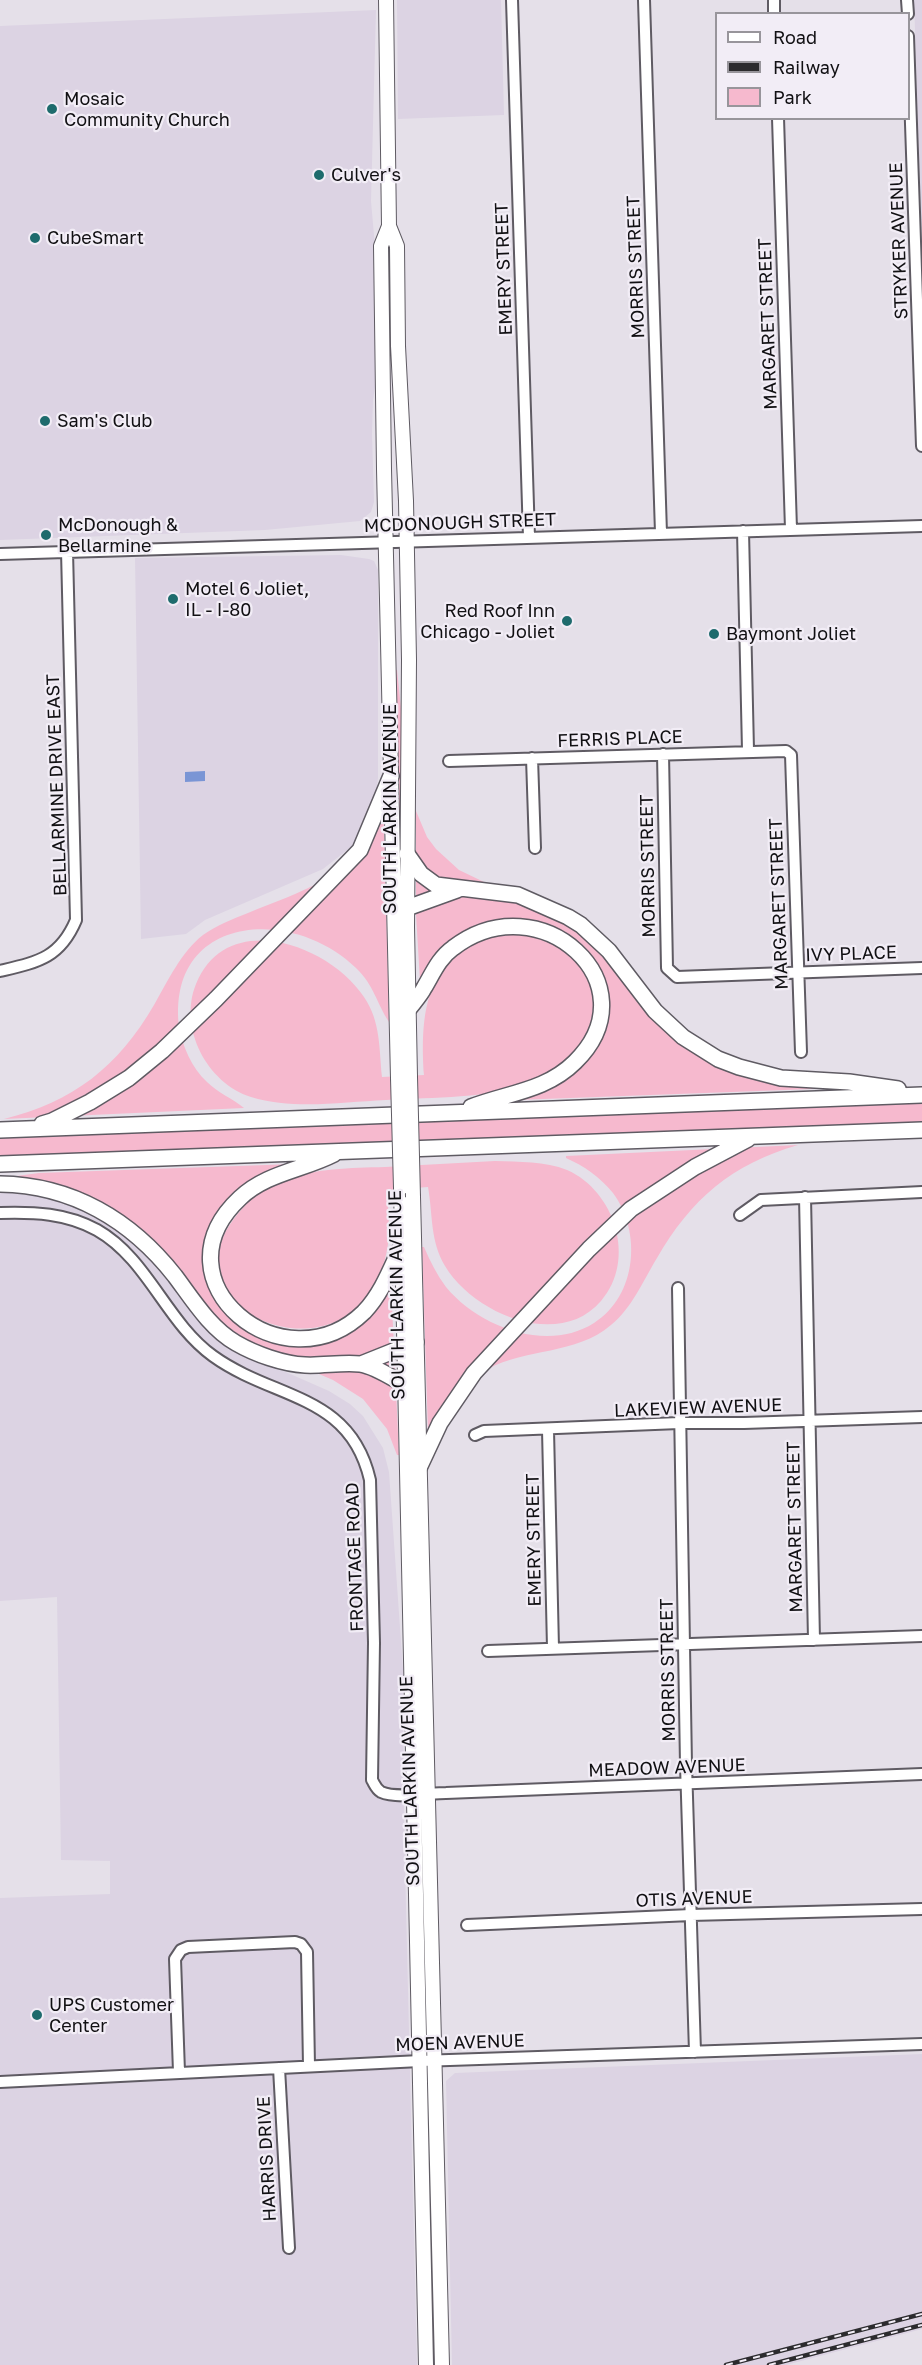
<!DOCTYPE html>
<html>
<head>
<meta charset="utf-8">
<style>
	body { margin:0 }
	#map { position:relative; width:922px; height:2365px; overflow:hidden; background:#e5e0e9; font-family:"Golos Text",sans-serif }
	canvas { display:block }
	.legend { position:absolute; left:715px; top:12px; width:195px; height:108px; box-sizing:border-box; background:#f2edf6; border:2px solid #98959b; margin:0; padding:8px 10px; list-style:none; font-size:18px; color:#111013 }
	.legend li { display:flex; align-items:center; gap:12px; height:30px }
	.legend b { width:30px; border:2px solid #98959b }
</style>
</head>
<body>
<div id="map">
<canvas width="922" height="2365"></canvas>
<ul class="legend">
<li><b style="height:8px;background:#fff"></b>Road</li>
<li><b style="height:8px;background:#2c2b2e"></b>Railway</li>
<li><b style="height:16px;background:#f6b9ce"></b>Park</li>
</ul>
</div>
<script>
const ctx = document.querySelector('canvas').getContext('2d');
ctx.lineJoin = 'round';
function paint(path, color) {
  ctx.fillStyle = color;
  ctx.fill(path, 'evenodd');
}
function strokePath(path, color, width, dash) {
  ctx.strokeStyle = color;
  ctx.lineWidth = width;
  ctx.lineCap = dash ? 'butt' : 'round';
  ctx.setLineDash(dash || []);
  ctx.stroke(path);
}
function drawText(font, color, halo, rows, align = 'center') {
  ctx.font = font + ' "Golos Text",sans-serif';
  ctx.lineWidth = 4.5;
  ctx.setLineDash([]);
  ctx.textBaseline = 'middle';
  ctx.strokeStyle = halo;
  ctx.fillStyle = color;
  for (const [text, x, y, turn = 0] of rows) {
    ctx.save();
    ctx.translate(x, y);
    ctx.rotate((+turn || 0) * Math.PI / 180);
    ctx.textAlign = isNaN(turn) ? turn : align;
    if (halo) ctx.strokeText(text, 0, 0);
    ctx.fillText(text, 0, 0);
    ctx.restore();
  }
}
const built = new Path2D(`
	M 397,0 L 501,0 L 504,115 L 398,119 Z
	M 914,0 L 922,0 L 922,249 L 915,29 Z
	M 376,10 L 371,201 L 376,258 L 377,375 L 373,400 L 372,434 L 374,502 L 371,512 L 360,521 L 265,530 L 0,540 L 0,26 Z
	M 341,555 L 369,559 L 374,561 L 378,570 L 378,777 L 376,799 L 356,843 L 323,869 L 205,920 L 186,934 L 141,939 L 135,558 Z
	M 0,1192 L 45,1197 L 74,1205 L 99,1217 L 146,1255 L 213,1335 L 231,1348 L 329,1391 L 350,1404 L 363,1416 L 383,1448 L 389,1472 L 403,1670 L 404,1823 L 417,2365 L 0,2365 L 0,1898 L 110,1894 L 110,1861 L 61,1860 L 57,1597 L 0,1601 Z
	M 922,2054 L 922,2329 L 786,2365 L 452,2365 L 446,2081 L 455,2073 Z`);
const green = new Path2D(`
	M 394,670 L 397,670 L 403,727 L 402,870 L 399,870 Z
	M 416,811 L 427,837 L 436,849 L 459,870 L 557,917 L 585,934 L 696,1053 L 838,1088 L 516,1100 L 536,1093 L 603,1023 L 584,950 L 489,924 L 472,929 L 457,938 L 420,981 L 416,914 Z
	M 379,824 L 384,824 L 389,1022 C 377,1004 374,985 356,968 C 291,905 167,915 179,1026 C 182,1046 192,1068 207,1082 C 218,1093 232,1098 244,1108 L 4,1119 C 73,1102 118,1067 154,1005 C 168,981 181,952 203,935 C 217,925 233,919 248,913 C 299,892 353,877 379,824 Z
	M 521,934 C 538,938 559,942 572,956 C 615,999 587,1063 534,1082 C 487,1099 435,1097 386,1100 C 342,1102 294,1110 251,1097 C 207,1083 178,1028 196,984 C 227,908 329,944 364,997 C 381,1022 379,1049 382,1077 L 424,1075 C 421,1026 422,970 472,945 C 477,943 483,939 489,938 C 499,935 510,935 521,934 Z
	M 922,1102 L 922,1123 L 0,1157 L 0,1136 Z
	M 798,1145 C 732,1164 691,1199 657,1258 C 643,1281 632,1308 611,1325 C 576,1355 526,1348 488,1369 C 473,1377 441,1417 428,1432 L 422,1247 L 424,1247 C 430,1261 437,1275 446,1287 C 479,1327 547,1353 594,1323 C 637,1296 642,1232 613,1193 C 600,1177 584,1166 566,1158 L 566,1156 Z
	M 495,1161 C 519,1162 545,1161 567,1170 C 615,1191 637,1260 601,1301 C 559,1350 474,1314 445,1266 C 430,1241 433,1215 428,1187 L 387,1190 C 388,1208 390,1226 388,1244 C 366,1394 161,1318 233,1220 C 246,1202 261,1189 282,1181 C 315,1168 350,1168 385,1167 C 422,1165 458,1163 495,1161 Z
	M 295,1164 L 225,1207 L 212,1290 L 217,1302 L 234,1320 L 253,1333 L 270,1339 L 308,1343 L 391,1284 L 399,1455 L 397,1455 L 387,1429 L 363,1399 L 333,1380 L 265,1351 L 227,1331 L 148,1237 L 9,1177 L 39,1173 Z
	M 429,2214 L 432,2214 L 437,2365 L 432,2365 Z`);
const water = new Path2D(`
	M 205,771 L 205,781 L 185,782 L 185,772 Z`);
const minor = new Path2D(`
	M 512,0 L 529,537
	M 644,0 L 661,533
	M 774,0 L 774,14
	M 907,0 L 908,14
	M 908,36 L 922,446
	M 778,118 L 791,529
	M 743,531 L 748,750
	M 0,554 L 922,526
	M 663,754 L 667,968 L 677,977 L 922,968
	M 532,758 L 535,848
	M 449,761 L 786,751 L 791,755 L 801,1052
	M 0,971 C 38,962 60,958 76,920 L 67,551
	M 805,1197 L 814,1640
	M 0,1213 C 34,1212 66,1213 97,1230 C 148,1259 166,1322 213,1356 C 274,1400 350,1393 370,1480 L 374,1643 L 372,1780 C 375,1785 376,1789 381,1792 C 396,1799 430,1793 446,1793 L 922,1774
	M 740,1215 L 761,1200 L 922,1192
	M 678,1288 L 686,1765 L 695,2052
	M 548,1430 L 553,1648
	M 475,1435 L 484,1431 L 679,1423 L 744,1423 L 922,1417
	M 488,1651 L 922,1636
	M 467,1925 L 691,1915 L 922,1909
	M 279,2068 L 289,2248
	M 179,2072 L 175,1959 L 181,1950 L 188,1947 L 295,1942 L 301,1944 L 307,1952 L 309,2066
	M 0,2082 L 420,2061 L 922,2044`);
const major = new Path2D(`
	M 386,0 L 389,226 L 381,246 L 384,469 L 398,1078
	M 389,226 L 397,246 L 398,346 L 406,501 L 409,660 L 407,927 L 410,1077
	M 401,1188 L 426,2365
	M 413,1197 L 442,2365`);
const highway = new Path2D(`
	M 407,854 L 421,874 L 436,885 L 518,895 L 568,917 L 581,925 L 609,951 L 655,1011 L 683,1037 L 718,1059 L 739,1067 L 781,1078 L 849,1082 L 898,1089
	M 407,908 L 457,890
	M 408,1010 C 413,1003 420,996 424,988 C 433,973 439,958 453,948 C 540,881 654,985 575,1062 C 546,1091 507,1093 471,1107
	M 42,1124 L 52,1121 L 90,1102 L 129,1078 L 162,1051 L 216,999 L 360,850 L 391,776
	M 0,1130 L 922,1095
	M 334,1154 C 303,1170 266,1173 240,1198 C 151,1281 284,1390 364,1312 C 382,1293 391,1268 402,1245
	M 0,1164 L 922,1130
	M 0,1184 C 72,1185 131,1220 175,1276 C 193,1300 210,1328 236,1343 C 255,1354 283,1364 305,1365 C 323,1366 342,1362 360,1364 C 375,1366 392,1378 405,1385
	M 361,1364 L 416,1342
	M 419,1468 L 440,1423 L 474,1373 L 589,1249 L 631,1209 L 695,1167 L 748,1139`);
const rail = new Path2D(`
	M 726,2365 L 922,2314
	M 769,2365 L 922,2325`);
const majorBridge = new Path2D(`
	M 410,1077 L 413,1197
	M 398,1078 L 401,1188`);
const markers = [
	[52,109,6,"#1e6b6d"],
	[319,175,6,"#1e6b6d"],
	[35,238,6,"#1e6b6d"],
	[45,421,6,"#1e6b6d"],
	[46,535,6,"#1e6b6d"],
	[173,599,6,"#1e6b6d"],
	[567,621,6,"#1e6b6d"],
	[714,634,6,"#1e6b6d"],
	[37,2015,6,"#1e6b6d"]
];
const poiNames = [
	["Mosaic",64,99],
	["Community Church",64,120],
	["Culver's",331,175],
	["CubeSmart",47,238],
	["Sam's Club",57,421],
	["McDonough &",58,525],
	["Bellarmine",58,546],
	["Motel 6 Joliet,",185,589],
	["IL - I-80",185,610],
	["Red Roof Inn",555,611,"right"],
	["Chicago - Joliet",555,632,"right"],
	["Baymont Joliet",726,634],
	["UPS Customer",49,2005],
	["Center",49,2026]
];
const streetNames = [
	["STRYKER AVENUE",899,241,-92],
	["MORRIS STREET",636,267,-92],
	["EMERY STREET",504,269,-92],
	["MARGARET STREET",768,324,-92],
	["MCDONOUGH STREET",460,523,-2],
	["FERRIS PLACE",620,739,-2],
	["BELLARMINE DRIVE EAST",57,785,-92],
	["SOUTH LARKIN AVENUE",390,809,-90],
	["MORRIS STREET",648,866,-91],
	["MARGARET STREET",779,904,-92],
	["IVY PLACE",851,954,-2],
	["SOUTH LARKIN AVENUE",397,1295,-91],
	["LAKEVIEW AVENUE",698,1408,-2],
	["MARGARET STREET",795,1527,-91],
	["EMERY STREET",534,1540,-91],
	["FRONTAGE ROAD",355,1557,-92],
	["MORRIS STREET",668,1670,-91],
	["MEADOW AVENUE",667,1768,-2],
	["SOUTH LARKIN AVENUE",410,1781,-92],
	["OTIS AVENUE",694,1899,-2],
	["MOEN AVENUE",460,2043,-2],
	["HARRIS DRIVE",267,2159,-93]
];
paint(built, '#dcd3e3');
paint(green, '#f6b9ce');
paint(water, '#7a95d5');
strokePath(minor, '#5f5b63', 14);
strokePath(major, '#5f5b63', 16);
strokePath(highway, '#5f5b63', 18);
strokePath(minor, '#fff', 10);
strokePath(major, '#fff', 14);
strokePath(highway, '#fff', 15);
strokePath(rail, '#2c2b2e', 4.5);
strokePath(rail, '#f2edf6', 2, [7]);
strokePath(majorBridge, '#5f5b63', 16, []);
strokePath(majorBridge, '#fff', 14);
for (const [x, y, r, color] of markers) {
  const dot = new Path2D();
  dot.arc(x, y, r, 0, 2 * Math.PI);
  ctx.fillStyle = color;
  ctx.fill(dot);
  strokePath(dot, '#f2edf6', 2);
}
drawText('18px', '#111013', '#f2edf6', poiNames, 'left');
drawText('18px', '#111013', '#f2edf6', streetNames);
</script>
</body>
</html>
